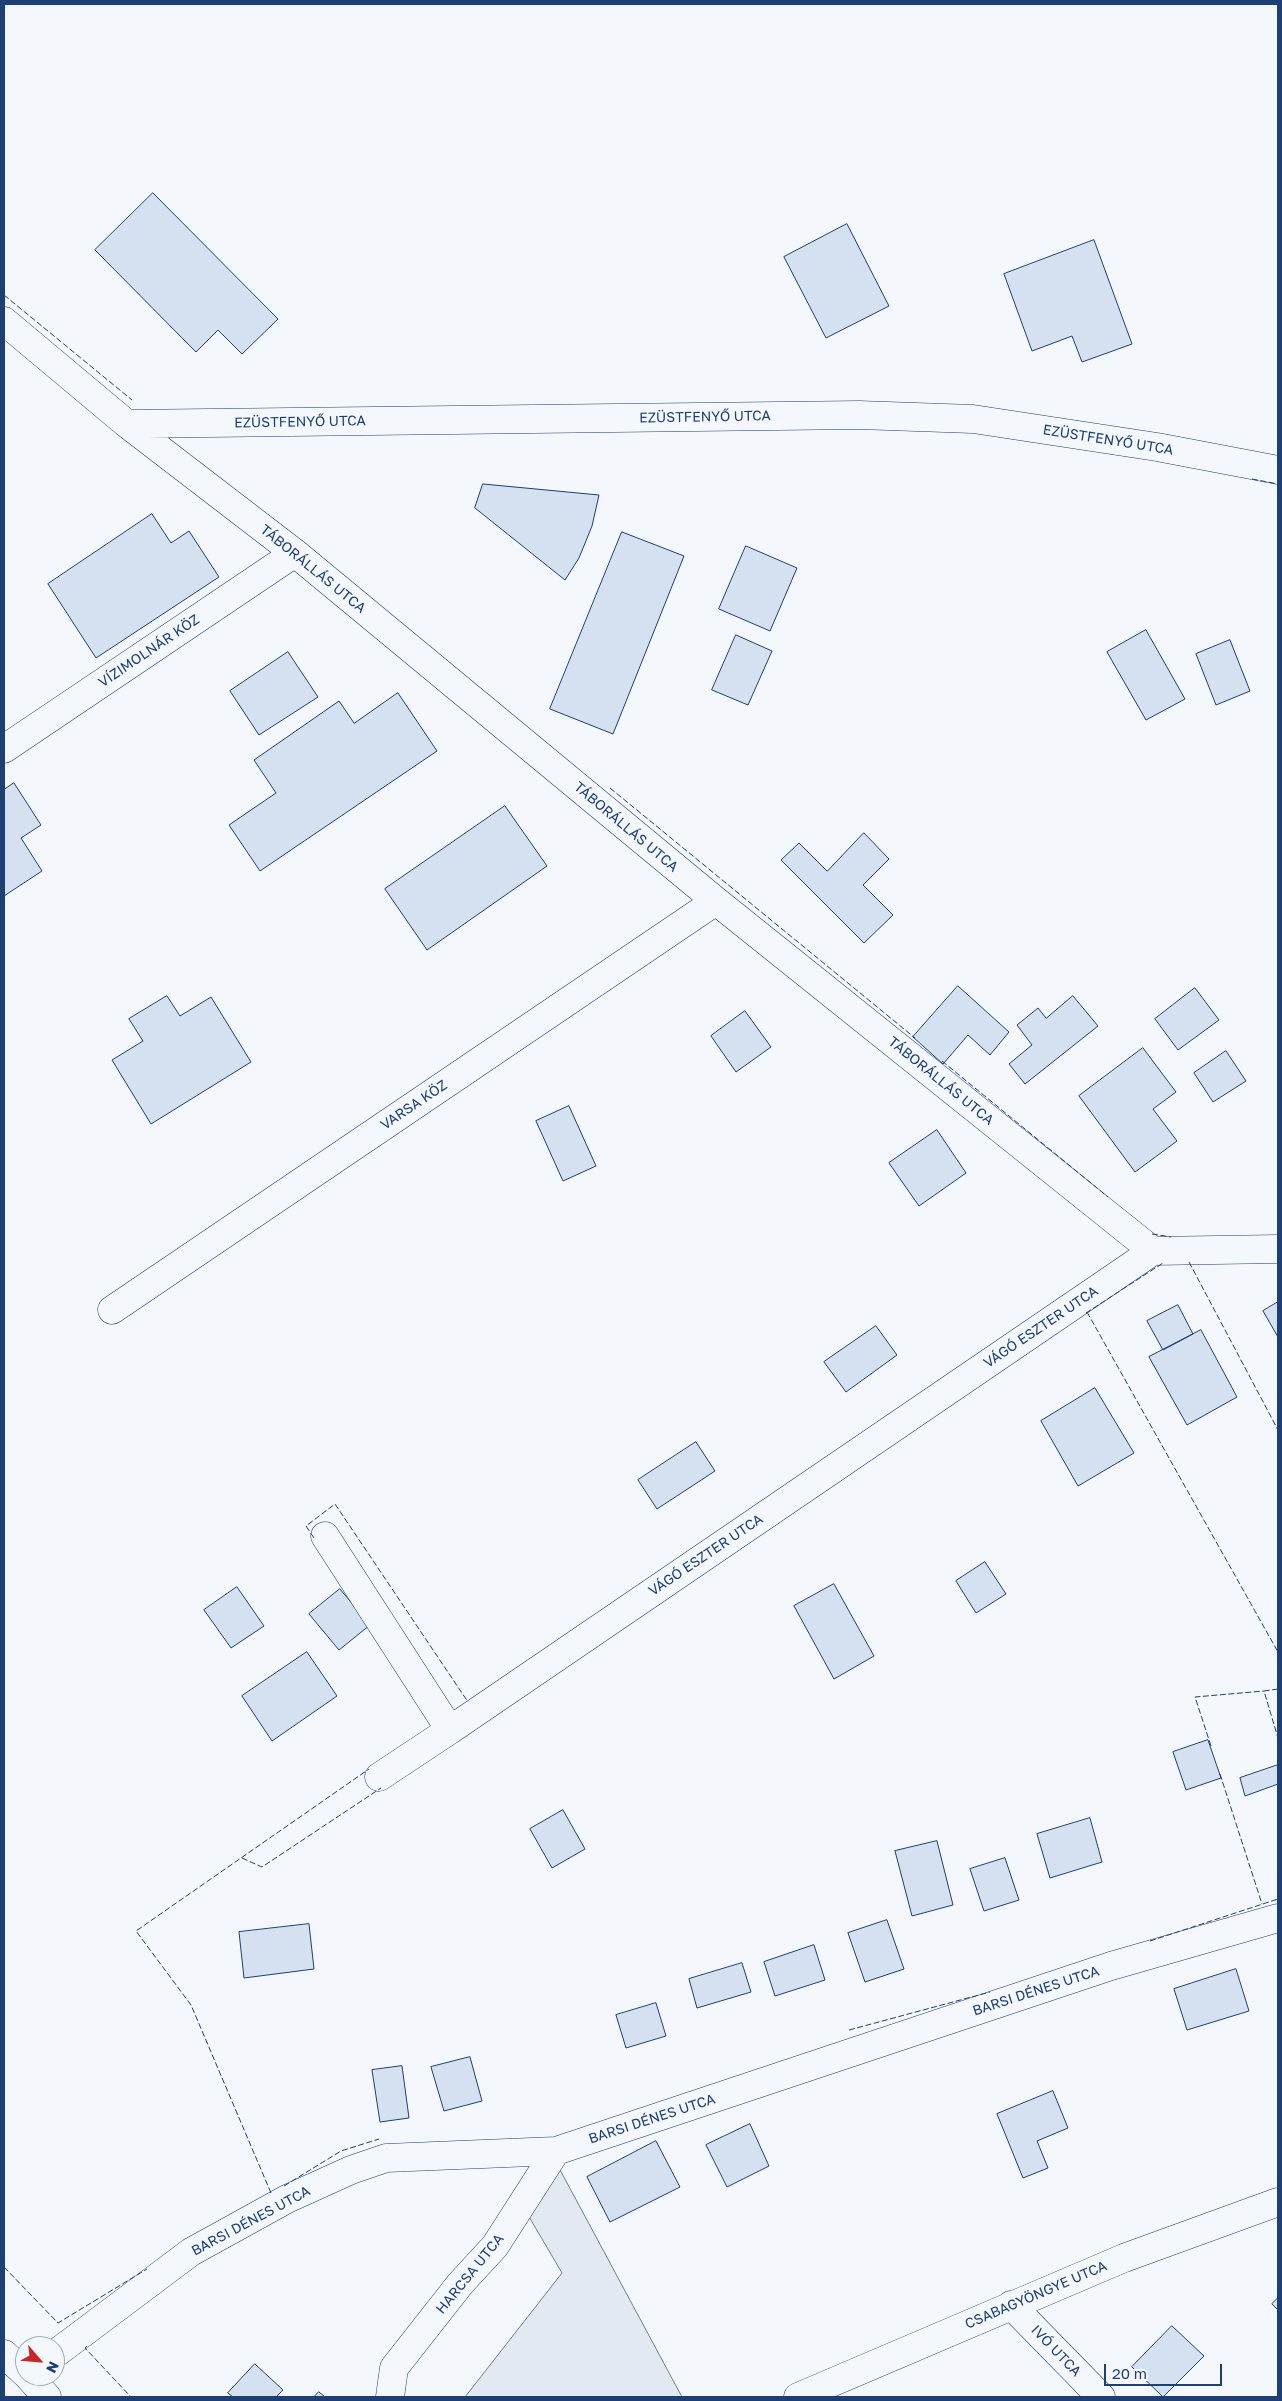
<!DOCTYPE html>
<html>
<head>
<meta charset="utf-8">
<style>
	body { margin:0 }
	#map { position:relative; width:1282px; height:2401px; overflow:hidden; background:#f4f7fb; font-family:"Golos Text",sans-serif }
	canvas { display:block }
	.frame { position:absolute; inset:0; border:5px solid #1d3f73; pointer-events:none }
	.north { position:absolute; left:15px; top:2336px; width:50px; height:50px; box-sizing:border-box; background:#f4f7fb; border:1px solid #9eadc5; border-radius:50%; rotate:117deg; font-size:14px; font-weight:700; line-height:20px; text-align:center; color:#1d3f73 }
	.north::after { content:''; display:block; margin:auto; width:18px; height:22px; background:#c62828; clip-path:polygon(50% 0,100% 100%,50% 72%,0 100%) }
	.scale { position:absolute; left:1104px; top:2364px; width:118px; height:22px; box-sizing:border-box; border:2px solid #1d3f73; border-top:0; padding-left:6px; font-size:15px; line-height:18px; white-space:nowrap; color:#1d3f73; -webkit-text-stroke:4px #f4f7fb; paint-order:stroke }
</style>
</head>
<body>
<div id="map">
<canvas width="1282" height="2401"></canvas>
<div class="frame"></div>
<div class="north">N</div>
<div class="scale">20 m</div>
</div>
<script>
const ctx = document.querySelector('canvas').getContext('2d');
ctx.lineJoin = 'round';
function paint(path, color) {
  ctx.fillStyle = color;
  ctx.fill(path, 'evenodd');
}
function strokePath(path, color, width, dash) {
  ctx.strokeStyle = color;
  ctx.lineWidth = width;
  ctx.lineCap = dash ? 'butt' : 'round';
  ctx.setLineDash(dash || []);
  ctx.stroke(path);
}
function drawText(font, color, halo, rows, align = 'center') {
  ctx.font = font + ' "Golos Text",sans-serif';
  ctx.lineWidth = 4;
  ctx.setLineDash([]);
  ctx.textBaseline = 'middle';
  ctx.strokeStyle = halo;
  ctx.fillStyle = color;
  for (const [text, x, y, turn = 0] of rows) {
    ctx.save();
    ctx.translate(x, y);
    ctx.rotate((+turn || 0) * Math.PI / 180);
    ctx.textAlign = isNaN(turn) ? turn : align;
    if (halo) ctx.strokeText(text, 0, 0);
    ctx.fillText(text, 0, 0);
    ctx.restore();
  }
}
const green = new Path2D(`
	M 559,2168 L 682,2397 L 465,2397 L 562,2273 L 528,2215 Z`);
const building = new Path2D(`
	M 153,193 L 278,319 L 242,354 L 218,330 L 196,352 L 95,250 Z
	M 847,224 L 889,306 L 826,338 L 784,257 Z
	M 1094,240 L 1132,344 L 1082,362 L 1072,336 L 1032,351 L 1004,274 Z
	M 483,484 L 599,495 L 592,526 L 579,558 L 565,580 L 475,508 Z
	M 152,514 L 171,543 L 189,531 L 219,577 L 96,658 L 48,584 Z
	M 622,532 L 684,556 L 613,734 L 550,709 Z
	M 746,546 L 797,568 L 770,631 L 719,609 Z
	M 1146,630 L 1185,699 L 1146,720 L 1107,652 Z
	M 736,635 L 772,651 L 748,705 L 712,690 Z
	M 1230,640 L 1250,691 L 1216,705 L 1196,654 Z
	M 288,652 L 318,697 L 259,735 L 230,691 Z
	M 398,693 L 437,751 L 260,871 L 229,825 L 276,793 L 254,760 L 339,701 L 354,723 Z
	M 14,783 L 41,825 L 21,838 L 42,871 L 4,896 L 4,790 Z
	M 505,806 L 547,866 L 427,950 L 385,889 Z
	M 864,833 L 889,859 L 863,885 L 893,915 L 864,943 L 781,860 L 799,843 L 827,871 Z
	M 958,986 L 1009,1032 L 990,1055 L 968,1035 L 943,1064 L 913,1037 Z
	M 1195,988 L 1219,1020 L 1178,1050 L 1155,1019 Z
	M 167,996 L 180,1016 L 211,997 L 251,1062 L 151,1124 L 112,1060 L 143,1041 L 129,1019 Z
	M 1073,996 L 1098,1026 L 1025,1084 L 1009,1064 L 1032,1045 L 1017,1025 L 1038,1008 L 1046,1018 Z
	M 745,1011 L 771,1047 L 736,1072 L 711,1036 Z
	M 1143,1048 L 1176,1092 L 1153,1109 L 1177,1141 L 1135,1172 L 1079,1096 Z
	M 1226,1051 L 1246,1081 L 1213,1102 L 1194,1073 Z
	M 569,1106 L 596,1166 L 563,1181 L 536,1121 Z
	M 937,1130 L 966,1173 L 919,1206 L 889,1163 Z
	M 1278,1302 L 1278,1337 L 1263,1311 Z
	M 1178,1305 L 1193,1334 L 1163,1350 L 1147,1321 Z
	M 876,1326 L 897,1355 L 846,1392 L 824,1362 Z
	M 1201,1330 L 1237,1397 L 1187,1425 L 1149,1357 Z
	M 1095,1388 L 1134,1453 L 1078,1486 L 1041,1421 Z
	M 696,1442 L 715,1471 L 657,1509 L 638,1480 Z
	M 985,1562 L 1006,1594 L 976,1613 L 956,1581 Z
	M 834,1584 L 874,1656 L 834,1679 L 794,1606 Z
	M 237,1587 L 264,1626 L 231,1648 L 204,1610 Z
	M 340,1589 L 370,1625 L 339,1650 L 309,1614 Z
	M 307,1652 L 337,1696 L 272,1741 L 242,1696 Z
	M 1208,1740 L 1221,1778 L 1186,1790 L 1173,1752 Z
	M 1278,1765 L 1278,1784 L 1245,1796 L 1240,1778 Z
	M 563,1810 L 585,1849 L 552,1868 L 530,1829 Z
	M 1090,1818 L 1102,1862 L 1050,1878 L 1037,1834 Z
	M 937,1841 L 953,1905 L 912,1916 L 895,1851 Z
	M 1005,1858 L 1019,1900 L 984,1911 L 970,1869 Z
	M 887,1920 L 904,1969 L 865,1982 L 848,1933 Z
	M 309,1924 L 314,1969 L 244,1978 L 239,1932 Z
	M 814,1945 L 825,1980 L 775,1996 L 764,1962 Z
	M 742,1963 L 751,1992 L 697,2008 L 689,1979 Z
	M 1236,1969 L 1249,2011 L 1187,2030 L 1174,1989 Z
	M 656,2003 L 666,2036 L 626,2048 L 616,2015 Z
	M 470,2057 L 482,2101 L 444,2111 L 431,2067 Z
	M 402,2066 L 409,2118 L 380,2122 L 372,2070 Z
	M 1053,2091 L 1068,2128 L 1037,2141 L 1048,2168 L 1023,2178 L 997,2114 Z
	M 750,2124 L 769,2166 L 727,2187 L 706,2145 Z
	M 656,2141 L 680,2187 L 610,2222 L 587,2177 Z
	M 1278,2298 L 1278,2310 L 1272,2304 Z
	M 1172,2326 L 1204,2356 L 1163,2397 L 1132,2367 Z
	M 255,2364 L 283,2390 L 276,2397 L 233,2397 L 228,2393 Z
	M 319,2392 L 325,2397 L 314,2397 Z`);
const minor = new Path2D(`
	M 4,321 L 127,424 L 295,553 L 716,901 L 1153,1251 L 1278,1249
	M 127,424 L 859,415 L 973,419 L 1157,447 L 1278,470
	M 4,749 L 295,553
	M 112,1310 L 716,901
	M 325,1536 L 450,1730 L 1153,1251
	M 379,1777 L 450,1730
	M 1011,2305 L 1101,2397
	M 4,2354 L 25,2373
	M 55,2354 L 191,2252 L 287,2199 L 351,2170 L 386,2158 L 556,2151 L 1111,1966 L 1278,1918
	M 28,2376 L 47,2397
	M 390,2397 L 394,2368 L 460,2284 L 495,2246 L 556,2151
	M 798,2397 L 1124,2258 L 1278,2202`);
const fence = new Path2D(`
	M 4,295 L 132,400
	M 1252,479 L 1278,484
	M 610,788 L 915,1038
	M 942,1061 L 1108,1197
	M 1152,1234 L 1171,1237
	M 1189,1262 L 1278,1430
	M 1087,1312 L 1278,1652
	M 1086,1313 L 1163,1263
	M 314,1538 L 306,1526 L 335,1504 L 468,1702
	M 1278,1689 L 1264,1691 L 1278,1738
	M 1211,1746 L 1195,1697 L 1264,1691
	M 1220,1774 L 1262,1904
	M 242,1858 L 262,1867 L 381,1788
	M 1150,1941 L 1278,1899
	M 849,2030 L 990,1992
	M 284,2186 L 341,2151 L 379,2139
	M 271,2193 L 191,2005 L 136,1931 L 369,1769
	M 4,2267 L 58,2323 L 147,2269
	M 87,2346 L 85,2348 L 131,2397`);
const streetNames = [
	["EZÜSTFENYŐ UTCA",705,417,-1],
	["EZÜSTFENYŐ UTCA",300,422,-1],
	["EZÜSTFENYŐ UTCA",1108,440,9],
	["TÁBORÁLLÁS UTCA",313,569,39],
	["VÍZIMOLNÁR KÖZ",149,651,-34],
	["TÁBORÁLLÁS UTCA",626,827,40],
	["TÁBORÁLLÁS UTCA",941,1081,39],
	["VARSA KÖZ",414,1105,-34],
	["VÁGÓ ESZTER UTCA",1041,1327,-34],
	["VÁGÓ ESZTER UTCA",706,1555,-34],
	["BARSI DÉNES UTCA",1036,1991,-18],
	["BARSI DÉNES UTCA",652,2119,-18],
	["BARSI DÉNES UTCA",251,2221,-28],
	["HARCSA UTCA",470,2274,-51],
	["CSABAGYÖNGYE UTCA",1036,2295,-23],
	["IVÓ UTCA",1056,2351,46]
];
paint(green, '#e3e9f0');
strokePath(green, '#687fa3', 1);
paint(building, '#d5e0f0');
strokePath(building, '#1d3f73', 1);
strokePath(minor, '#1d3f73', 29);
strokePath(minor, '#f4f7fb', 28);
strokePath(fence, '#1d3f73', 1, [6, 2.5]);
drawText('14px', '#1d3f73', '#f4f7fb', streetNames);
</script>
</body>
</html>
